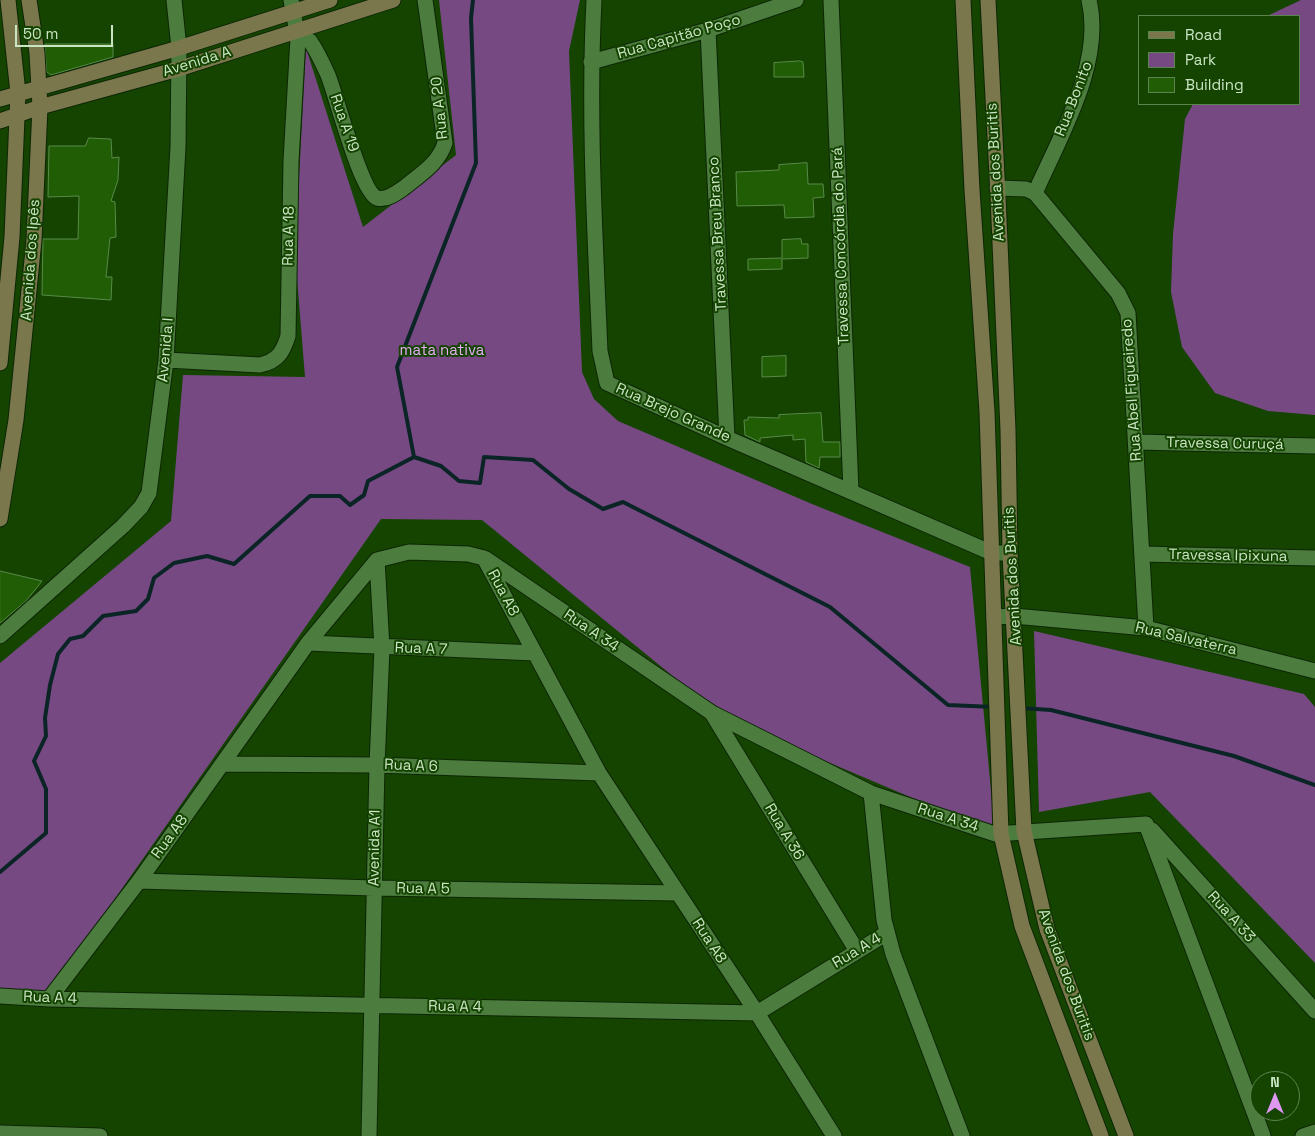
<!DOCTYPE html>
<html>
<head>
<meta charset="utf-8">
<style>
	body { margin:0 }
	#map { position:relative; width:1315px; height:1136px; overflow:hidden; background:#144400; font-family:"Space Grotesk",sans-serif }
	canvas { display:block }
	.legend { position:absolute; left:1138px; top:15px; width:162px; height:90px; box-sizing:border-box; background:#144400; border:1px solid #5d844e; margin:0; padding:6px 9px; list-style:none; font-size:15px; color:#cae5c3 }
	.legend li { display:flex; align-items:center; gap:10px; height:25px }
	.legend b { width:25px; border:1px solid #5d844e }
	.north { position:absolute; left:1250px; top:1071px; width:50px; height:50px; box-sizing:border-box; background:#144400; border:1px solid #5d844e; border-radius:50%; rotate:0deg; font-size:14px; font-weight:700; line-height:20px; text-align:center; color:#cae5c3 }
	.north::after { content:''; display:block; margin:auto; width:18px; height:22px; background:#df98f2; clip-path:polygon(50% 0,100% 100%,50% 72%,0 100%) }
	.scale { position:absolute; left:15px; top:25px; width:98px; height:22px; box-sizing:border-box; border:2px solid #cae5c3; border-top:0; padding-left:6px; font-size:15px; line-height:18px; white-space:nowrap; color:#cae5c3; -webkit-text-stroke:4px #144400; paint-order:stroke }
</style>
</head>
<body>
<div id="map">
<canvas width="1315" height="1136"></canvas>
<ul class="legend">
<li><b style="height:6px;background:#7a774d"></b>Road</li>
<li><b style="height:14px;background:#764983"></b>Park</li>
<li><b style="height:14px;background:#205d05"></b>Building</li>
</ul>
<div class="north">N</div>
<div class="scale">50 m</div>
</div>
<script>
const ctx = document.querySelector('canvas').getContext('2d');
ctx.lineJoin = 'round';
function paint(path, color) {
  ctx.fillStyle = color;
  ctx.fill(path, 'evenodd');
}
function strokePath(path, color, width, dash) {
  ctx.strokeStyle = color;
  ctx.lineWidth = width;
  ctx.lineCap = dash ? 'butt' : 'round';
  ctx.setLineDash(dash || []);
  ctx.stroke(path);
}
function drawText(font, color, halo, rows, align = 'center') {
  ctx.font = font + ' "Space Grotesk",sans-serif';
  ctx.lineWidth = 4;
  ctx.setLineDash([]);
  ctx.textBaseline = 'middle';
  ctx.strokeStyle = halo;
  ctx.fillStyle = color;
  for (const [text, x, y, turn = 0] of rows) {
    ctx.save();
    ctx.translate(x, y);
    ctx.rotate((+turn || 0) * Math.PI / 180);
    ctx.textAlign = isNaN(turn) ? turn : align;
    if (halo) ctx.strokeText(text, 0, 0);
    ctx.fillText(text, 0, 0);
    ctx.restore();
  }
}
const green = new Path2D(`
	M 439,0 L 580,0 L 569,51 L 582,372 L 594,399 L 618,421 L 812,504 L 970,567 L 995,833 L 724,718 L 482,520 L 381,519 L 46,997 L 0,995 L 0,663 L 171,521 L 183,375 L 305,377 L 295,253 L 306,48 L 363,227 L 456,155 Z
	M 1301,0 L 1315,0 L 1315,415 L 1268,411 L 1215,393 L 1182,347 L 1171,292 L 1173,234 L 1185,119 L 1193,104 L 1299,104 L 1299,16 L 1267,16 Z
	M 1034,631 L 1304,694 L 1315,707 L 1315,963 L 1150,792 L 1039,812 Z`);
const stream = new Path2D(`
	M 414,457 L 397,367 L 476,163 L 471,18 L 473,0
	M 1021,708 L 1051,710 L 1234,756 L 1315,785
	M 0,872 L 46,833 L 46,789 L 34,761 L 46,736 L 45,718 L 50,685 L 58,654 L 70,639 L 83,636 L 103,616 L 136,611 L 148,599 L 154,578 L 174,563 L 207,556 L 234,564 L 310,496 L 340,496 L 350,505 L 364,495 L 368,481 L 414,457 L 441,466 L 459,481 L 480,483 L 484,457 L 533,460 L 569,489 L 603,509 L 623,502 L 830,607 L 948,705 L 994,707`);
const building = new Path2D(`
	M 45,44 L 113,44 L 113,57 L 51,75 L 47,72 Z
	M 800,61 L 803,62 L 804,77 L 774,77 L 774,63 Z
	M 89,138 L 111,139 L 112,158 L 119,157 L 118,180 L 111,201 L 115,202 L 116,237 L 110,238 L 106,277 L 112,277 L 111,300 L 42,295 L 43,239 L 78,239 L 79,196 L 48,197 L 49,146 L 85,146 Z
	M 807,163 L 808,184 L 823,184 L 824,197 L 813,198 L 814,217 L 785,218 L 784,205 L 737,206 L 736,172 L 779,170 L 779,165 Z
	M 801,239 L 802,244 L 808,244 L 808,258 L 782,259 L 782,269 L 748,270 L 748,259 L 782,258 L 782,240 Z
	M 786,356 L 786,376 L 762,377 L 762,357 Z
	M 821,413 L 823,442 L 840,442 L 840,457 L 820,457 L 819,468 L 806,462 L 805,439 L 793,440 L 793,435 L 760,438 L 760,442 L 745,435 L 744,420 L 748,420 L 748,417 L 779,418 L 779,415 Z
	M 0,571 L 42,581 L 26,601 L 0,623 Z`);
const street = new Path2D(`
	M 594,0 C 588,117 595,234 600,351 L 607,383 L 727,438 L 992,553 L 1010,553
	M 831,0 L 851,491
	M 708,30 L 727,438
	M 298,38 L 310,41 C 317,51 323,64 328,75 C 336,95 361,192 377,198 C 387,201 398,192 405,187 C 422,173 438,164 445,143 L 425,0
	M 591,62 L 708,30 L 796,0
	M 997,188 L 1026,189 L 1035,193 L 1118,293 L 1128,313 L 1146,628
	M 1035,193 C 1060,136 1104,63 1089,0
	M 166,360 L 260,365 C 278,361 283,352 288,336 L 291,161 L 298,38 L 291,0
	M 1136,442 L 1315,446
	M 1142,554 L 1315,558
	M 486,559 L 712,713 L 871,793 L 995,834 L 1146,824
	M 994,617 L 1014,616 L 1146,628 L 1315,671
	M 0,636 L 123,526 L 141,507 L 149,493 L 166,360 L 178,147 L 179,48 L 174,0
	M 308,643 L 535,653
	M 713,715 L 857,951
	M 222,764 L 377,765 L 599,773
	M 871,793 L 884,920 L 893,954 L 962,1136
	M 1146,824 L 1263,1136
	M 1152,830 L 1315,1011
	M 139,881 L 374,888 L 678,893
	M 0,996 L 49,999 L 757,1013 L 887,933
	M 49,999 L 139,881 L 308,643 L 377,560 L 409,552 L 468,554 L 484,558 L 599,773 L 757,1013 L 834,1136
	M 0,1133 L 100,1136
	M 369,1136 L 377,765 L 382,648 L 377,560
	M 1303,1136 L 1315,1132`);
const secondary = new Path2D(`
	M 963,0 L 972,190 L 987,412 L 1001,834 L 1022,926 L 1101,1136
	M 988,0 L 998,196 L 1008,430 L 1010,553 L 1024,831 L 1047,929 L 1126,1136
	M 0,99 L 179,48 L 330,0
	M 0,121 L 40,107 L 178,69 L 393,0
	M 0,363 L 12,237 L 18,93 L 8,0
	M 0,519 L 16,420 L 34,240 L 40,107 L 37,53 L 29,0`);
const streetNames = [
	["Rua Capitão Poço",679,37,-16],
	["Avenida A",197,62,-17],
	["Rua Bonito",1074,99,-69],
	["Rua A 20",440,108,-96],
	["Rua A 19",344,123,71],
	["Avenida dos Buritis",996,172,-93],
	["Travessa Breu Branco",718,234,-93],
	["Rua A 18",289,236,-89],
	["Travessa Concórdia do Pará",841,246,-92],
	["Avenida dos Ipês",31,260,-86],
	["Avenida I",166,350,-85],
	["Rua Abel Figueiredo",1132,390,-94],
	["Rua Brejo Grande",673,413,24],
	["Travessa Curuçá",1225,444,1],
	["Travessa Ipixuna",1228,556,1],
	["Avenida dos Buritis",1013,576,-93],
	["Rua A8",503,593,62],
	["Rua A 34",591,631,34],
	["Rua Salvaterra",1186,639,13],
	["Rua A 7",421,649,2],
	["Rua A 6",411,766,2],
	["Rua A 34",948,818,18],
	["Rua A 36",784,832,59],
	["Rua A8",170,837,-54],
	["Avenida A1",375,848,-89],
	["Rua A 5",423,889,1],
	["Rua A 33",1231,917,48],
	["Rua A8",709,941,57],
	["Rua A 4",857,951,-31],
	["Avenida dos Buritis",1066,975,70],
	["Rua A 4",50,998,2],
	["Rua A 4",455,1007,1]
];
const parkNames = [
	["mata nativa",442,351]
];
paint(green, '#764983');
strokePath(stream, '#0b2526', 4);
paint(building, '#205d05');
strokePath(building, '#598a4b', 1);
strokePath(street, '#0d2605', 17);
strokePath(secondary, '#0d2605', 17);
strokePath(street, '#4c7d3e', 15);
strokePath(secondary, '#7a774d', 15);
drawText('15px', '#cae5c3', '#144400', streetNames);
drawText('15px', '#e5adf5', '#144400', parkNames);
</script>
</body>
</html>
